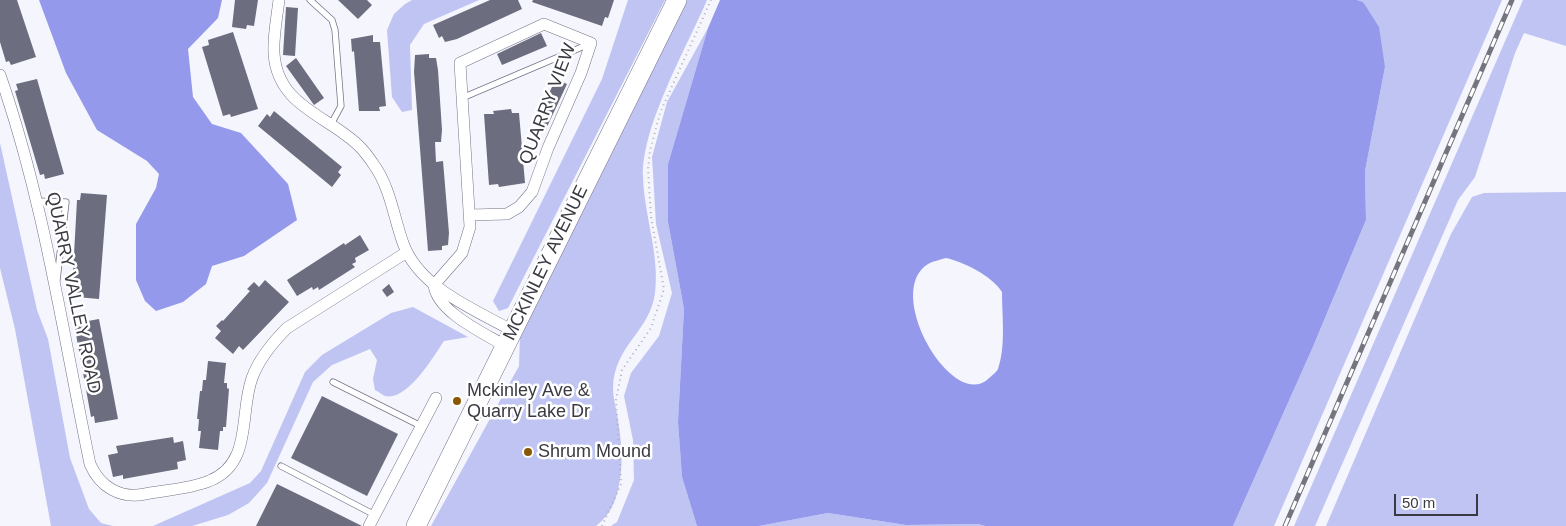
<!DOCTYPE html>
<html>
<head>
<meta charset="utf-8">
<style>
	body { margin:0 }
	#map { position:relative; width:1566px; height:526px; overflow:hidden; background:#f4f5fd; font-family:Arial,sans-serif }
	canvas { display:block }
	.scale { position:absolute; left:1394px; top:494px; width:84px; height:22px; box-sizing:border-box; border:2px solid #3a3a42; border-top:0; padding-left:6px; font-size:15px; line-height:18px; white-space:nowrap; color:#3a3a42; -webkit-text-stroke:4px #fff; paint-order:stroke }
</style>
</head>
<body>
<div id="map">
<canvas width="1566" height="526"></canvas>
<div class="scale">50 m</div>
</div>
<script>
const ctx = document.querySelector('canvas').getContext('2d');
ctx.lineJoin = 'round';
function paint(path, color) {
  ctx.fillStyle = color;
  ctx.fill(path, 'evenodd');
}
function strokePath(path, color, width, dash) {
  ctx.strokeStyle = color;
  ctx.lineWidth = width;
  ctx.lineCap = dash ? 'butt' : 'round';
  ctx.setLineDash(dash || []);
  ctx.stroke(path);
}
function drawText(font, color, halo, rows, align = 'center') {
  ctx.font = font + ' Arial,sans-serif';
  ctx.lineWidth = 5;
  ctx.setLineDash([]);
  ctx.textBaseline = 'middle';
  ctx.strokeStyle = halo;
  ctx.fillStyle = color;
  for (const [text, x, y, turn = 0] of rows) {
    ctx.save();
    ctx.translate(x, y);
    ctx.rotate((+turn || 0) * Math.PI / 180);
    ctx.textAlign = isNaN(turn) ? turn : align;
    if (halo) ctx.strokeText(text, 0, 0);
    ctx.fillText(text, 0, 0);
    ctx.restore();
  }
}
const green = new Path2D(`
	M 412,0 L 479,0 L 424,24 L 410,45 L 412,110 L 402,112 L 392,97 L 387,30 L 394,14 L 405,4 Z
	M 628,0 L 665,0 L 508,308 L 499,311 L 493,301 L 602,79 Z
	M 686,0 L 707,0 C 687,47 641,127 643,177 C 644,215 660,255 655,293 C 650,332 614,345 613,388 C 613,396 615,405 617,414 C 621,438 624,460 619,485 C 616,502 610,515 596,526 L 431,526 L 519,366 L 520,334 Z
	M 1357,0 L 1502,0 L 1274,526 L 1233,526 L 1312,349 L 1366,220 L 1365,171 L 1385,67 L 1363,2 Z
	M 1523,0 L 1566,0 L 1566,46 L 1524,33 L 1515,53 L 1475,177 L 1458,200 L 1315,526 L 1294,526 Z
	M 708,28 L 668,164 L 668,222 L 684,309 L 678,422 L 682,477 L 697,526 L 611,526 L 617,522 L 634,480 L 633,440 L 624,396 L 631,373 L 659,336 L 672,293 L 656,224 L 652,157 L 667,102 Z
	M 0,143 L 37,310 L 48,339 L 70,458 L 89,509 L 101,523 L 113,526 L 51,526 L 15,329 L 0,268 Z
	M 1566,192 L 1566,526 L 1326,526 L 1451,234 L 1472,197 L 1484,193 Z
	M 413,307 L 468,337 L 444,341 C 433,357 408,401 385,396 C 382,395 378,391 375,390 L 373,379 L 377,360 L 370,349 L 332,365 L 313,382 L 267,483 L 249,503 L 228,515 L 192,526 L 153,526 L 250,483 L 261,471 L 305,372 L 322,355 L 391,313 Z
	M 828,513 L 906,525 L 978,524 L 985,526 L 759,526 Z`);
const water = new Path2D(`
	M 39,0 L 222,0 L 218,18 L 188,49 L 193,97 L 212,124 L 241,133 L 288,184 L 297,220 L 244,256 L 212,266 L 206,284 L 183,302 L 156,311 L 145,301 L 136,280 L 136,224 L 156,188 L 159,174 L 147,161 L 97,130 L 66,73 Z
	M 720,0 L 1357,0 L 1363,2 L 1379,27 L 1385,67 L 1365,171 L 1366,220 L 1312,349 L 1233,526 L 985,526 L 978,524 L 906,525 L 828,513 L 759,526 L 697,526 L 682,477 L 678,422 L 684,309 L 668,222 L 668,164 L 708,28 ZM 946,258 C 964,262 992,276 1002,292 C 1002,317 1006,346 998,369 C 996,373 991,376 987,380 C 951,409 883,292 928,264 C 933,261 940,260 946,258 Z`);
const building = new Path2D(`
	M 0,0 L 17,0 L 36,57 L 11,65 L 9,61 L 6,62 L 0,42 Z
	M 235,0 L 258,0 L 254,26 L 247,25 L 246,29 L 232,27 Z
	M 338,0 L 367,0 L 372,5 L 358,19 Z
	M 490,0 L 518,0 L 522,9 L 457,39 L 445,42 L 442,36 L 439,38 L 433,25 Z
	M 533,0 L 614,0 L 608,18 L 605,17 L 602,26 L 532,2 Z
	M 286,7 L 298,8 L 295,56 L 283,55 Z
	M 233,32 L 258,109 L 231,117 L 230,114 L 223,116 L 202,47 L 209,45 L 208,40 Z
	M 541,33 L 547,46 L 502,65 L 497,54 Z
	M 373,35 L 373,42 L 380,42 L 386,106 L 379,107 L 380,111 L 359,111 L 354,51 L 352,52 L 351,39 Z
	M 429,54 L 429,58 L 436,58 L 438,70 L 442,130 L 441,142 L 435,142 L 436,162 L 443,161 L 449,233 L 448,245 L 442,246 L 442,250 L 428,251 L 414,72 L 415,55 Z
	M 296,58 L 324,98 L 314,105 L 286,66 Z
	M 37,79 L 64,174 L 45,179 L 44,174 L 40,175 L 15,91 L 18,90 L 16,84 Z
	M 556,79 L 567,84 L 546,129 L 534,123 Z
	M 511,109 L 512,113 L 519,113 L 525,183 L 499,187 L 498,184 L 489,185 L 484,114 L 494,114 L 493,111 Z
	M 274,111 L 342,167 L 338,172 L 341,175 L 332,187 L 258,126 L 267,114 L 270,117 Z
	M 81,193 L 107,195 L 99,299 L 76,297 L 76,292 L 72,291 L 77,200 L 80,200 Z
	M 360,235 L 369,250 L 355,258 L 356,262 L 352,264 L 355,267 L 319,290 L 318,287 L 313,290 L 312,287 L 297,296 L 287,280 L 344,243 L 345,245 Z
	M 265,280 L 289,302 L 243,350 L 239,346 L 233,354 L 215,338 L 221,331 L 216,326 L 222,320 L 223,321 L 250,291 L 247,289 L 254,282 L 259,287 Z
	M 389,284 L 394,292 L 387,297 L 382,290 Z
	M 99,319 L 118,419 L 95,423 L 94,416 L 91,417 L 75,329 L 78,328 L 77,323 Z
	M 208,361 L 226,363 L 224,383 L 227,383 L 227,388 L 229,389 L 226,427 L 223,427 L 223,431 L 220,431 L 218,450 L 199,448 L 201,431 L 198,431 L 199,419 L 197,419 L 200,391 L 202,391 L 203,380 L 206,380 Z
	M 322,396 L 398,434 L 367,496 L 291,458 Z
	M 173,437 L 174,443 L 183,441 L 186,460 L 177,462 L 178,469 L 123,479 L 123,475 L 113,477 L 108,455 L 118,453 L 116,446 Z
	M 277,484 L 322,506 L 362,526 L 256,526 Z`);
const path = new Path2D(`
	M 602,526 L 621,484 L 616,400 L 622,370 L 651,328 L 664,289 L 651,217 L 648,169 L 650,151 L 660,113 L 711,0`);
const lane = new Path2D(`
	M 310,0 L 332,20 L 335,30 L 341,106 L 330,126
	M 462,98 L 589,44
	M 36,201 L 66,202 L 57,280
	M 333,382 L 421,426
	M 281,466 L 375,515`);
const street = new Path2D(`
	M 279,0 C 277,17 273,36 274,53 C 277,107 330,116 360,147 C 365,152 370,159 374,165 C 390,187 394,218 403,243 C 419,288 474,309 513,331
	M 0,75 C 44,201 63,334 90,464 C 100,487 120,499 145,494 C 165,490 190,489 209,481 C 253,464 239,414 252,378 C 259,359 273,342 287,328 L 407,252
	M 434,285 L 462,253 L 470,227 L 460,63 L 544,24 L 591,43 L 581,73 L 548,148 L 532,192 L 519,207 L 507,214 L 470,215
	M 434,285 C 437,312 484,333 505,346
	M 369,526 L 436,398`);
const primary = new Path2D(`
	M 416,526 L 677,0`);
const rail = new Path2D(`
	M 1285,526 L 1512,0`);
const markers = [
	[457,401,5,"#8a5702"],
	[528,452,5,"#8a5702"]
];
const streetNames = [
	["QUARRY VIEW",548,104,-69],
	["MCKINLEY AVENUE",546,263,-64],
	["QUARRY VALLEY ROAD",73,293,78]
];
const poiNames = [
	["Mckinley Ave &",467,391],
	["Quarry Lake Dr",467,412],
	["Shrum Mound",538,452]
];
paint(green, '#bfc4f2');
paint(water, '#9499ec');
paint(building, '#6c6e7f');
strokePath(lane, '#737587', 7);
strokePath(street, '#737587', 12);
strokePath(primary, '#737587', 20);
strokePath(path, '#aeaeb6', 2, [1, 4]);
strokePath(lane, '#fff', 5.5);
strokePath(street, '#fff', 11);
strokePath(primary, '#fff', 19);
strokePath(rail, '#75757d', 5);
strokePath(rail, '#fff', 3, [9]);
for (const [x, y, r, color] of markers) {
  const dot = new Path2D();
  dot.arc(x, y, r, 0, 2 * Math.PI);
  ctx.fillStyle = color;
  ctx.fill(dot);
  strokePath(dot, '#fff', 2);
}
drawText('18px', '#3a3a42', '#fff', streetNames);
drawText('18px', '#3a3a42', '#fff', poiNames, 'left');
</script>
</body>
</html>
